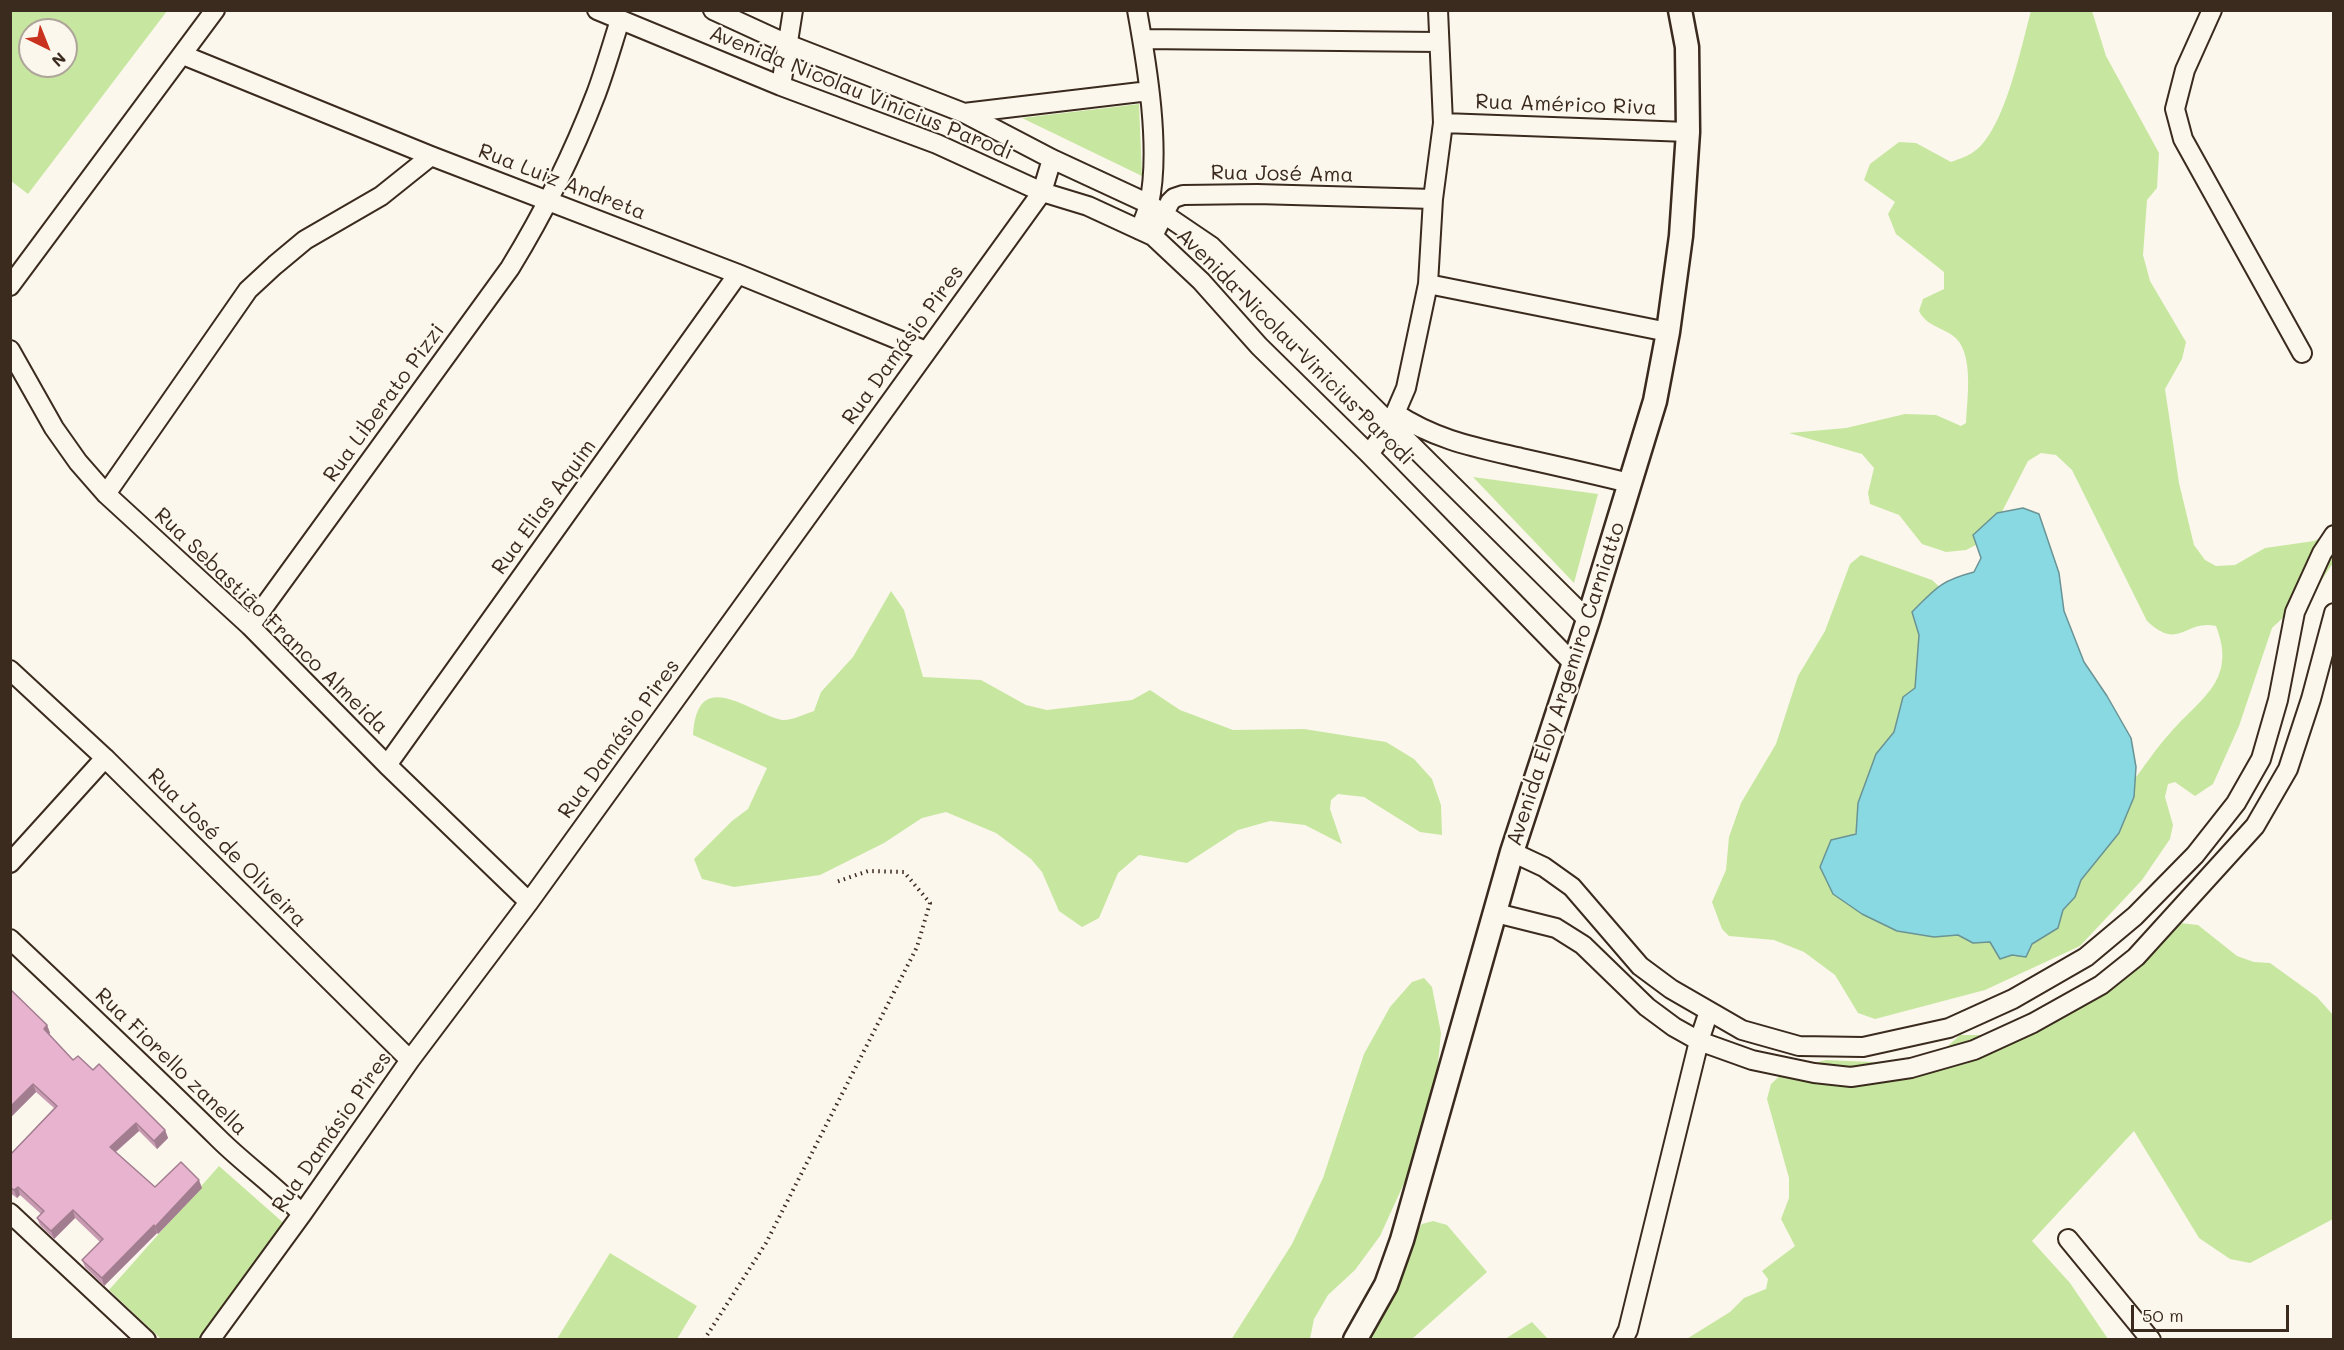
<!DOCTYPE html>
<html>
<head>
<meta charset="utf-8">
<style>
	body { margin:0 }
	#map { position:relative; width:2344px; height:1350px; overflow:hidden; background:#fbf7ec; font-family:Mali,sans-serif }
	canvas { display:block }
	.frame { position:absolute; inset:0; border:12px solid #3b2a1e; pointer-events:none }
	.north { position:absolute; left:18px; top:18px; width:60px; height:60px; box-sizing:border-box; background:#fbf7ec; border:2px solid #aea59a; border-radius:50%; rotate:137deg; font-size:16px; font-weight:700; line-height:24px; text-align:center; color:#3b2a1e }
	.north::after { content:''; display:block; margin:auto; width:21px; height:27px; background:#c8321e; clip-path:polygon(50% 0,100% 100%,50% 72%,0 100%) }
	.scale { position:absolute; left:2131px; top:1305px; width:158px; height:27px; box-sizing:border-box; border:3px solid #3b2a1e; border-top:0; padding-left:8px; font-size:18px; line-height:21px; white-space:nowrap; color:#3b2a1e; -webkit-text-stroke:4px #fbf7ec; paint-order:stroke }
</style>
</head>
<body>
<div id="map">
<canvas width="2344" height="1350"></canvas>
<div class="frame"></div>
<div class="north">N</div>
<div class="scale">50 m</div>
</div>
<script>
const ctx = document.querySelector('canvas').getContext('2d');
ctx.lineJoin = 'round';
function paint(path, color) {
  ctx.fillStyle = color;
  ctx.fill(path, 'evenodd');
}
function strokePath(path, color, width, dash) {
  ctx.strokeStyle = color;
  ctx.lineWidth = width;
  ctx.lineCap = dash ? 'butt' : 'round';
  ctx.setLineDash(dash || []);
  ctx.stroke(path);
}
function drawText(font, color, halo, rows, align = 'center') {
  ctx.font = font + ' Mali,sans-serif';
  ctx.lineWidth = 4.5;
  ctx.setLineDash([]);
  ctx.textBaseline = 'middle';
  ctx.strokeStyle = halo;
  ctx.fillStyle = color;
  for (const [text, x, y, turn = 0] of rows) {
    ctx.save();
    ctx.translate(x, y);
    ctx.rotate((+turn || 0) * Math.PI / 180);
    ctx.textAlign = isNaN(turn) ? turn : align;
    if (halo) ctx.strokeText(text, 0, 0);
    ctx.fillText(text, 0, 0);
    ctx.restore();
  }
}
const green = new Path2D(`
	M 10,11 L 167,11 L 28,194 L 11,181 ZM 30,30 L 66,30 L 66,66 L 30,66 Z
	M 2031,11 L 2092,11 L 2106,56 L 2159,153 L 2157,188 L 2147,200 L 2143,255 L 2150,281 L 2186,342 L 2182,359 L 2165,389 L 2179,483 L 2194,545 L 2205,560 L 2216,566 L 2235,565 L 2265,548 L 2314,541 L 2333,531 L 2333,563 L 2319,584 L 2272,628 L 2239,726 L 2213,784 L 2195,796 L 2175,782 L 2168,784 L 2165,797 L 2173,825 L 2170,839 L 2142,880 L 2080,946 L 1985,990 L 1875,1019 L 1858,1013 L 1835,975 L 1804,952 L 1774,940 L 1729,936 L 1722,929 L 1712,902 L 1726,870 L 1729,837 L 1741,803 L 1776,744 L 1798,676 L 1825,631 L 1850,564 L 1861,555 L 1932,580 L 1944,591 L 1949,603 L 1872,801 L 1849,844 L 2131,784 C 2144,767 2156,748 2171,732 C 2202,697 2237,680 2216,626 C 2184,619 2180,652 2147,621 L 2072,470 L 2056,455 L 2041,453 L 2028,461 L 1988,539 L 1966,550 L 1946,552 L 1922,544 L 1899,515 L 1870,504 L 1868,493 L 1874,468 L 1862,454 L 1789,433 L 1846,428 L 1905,414 L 1936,415 L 1961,426 L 1966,423 C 1967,399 1975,350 1952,335 C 1940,327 1926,325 1919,311 L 1923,299 L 1944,289 L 1944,272 L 1896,234 L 1888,214 L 1895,202 L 1864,180 L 1870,164 L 1899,142 L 1916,143 L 1951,162 C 1958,159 1966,157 1972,153 C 2004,134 2021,47 2031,11 Z
	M 1139,104 L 1142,176 L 1022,118 Z
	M 1473,477 L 1598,494 L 1574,583 Z
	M 891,591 L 904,610 L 923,677 L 981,680 L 1026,705 L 1047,710 L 1132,700 L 1150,690 L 1180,710 L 1233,730 L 1304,729 L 1386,742 L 1414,759 L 1432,779 L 1441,805 L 1442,835 L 1420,832 L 1364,797 L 1338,794 L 1331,800 L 1330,809 L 1342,844 L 1305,825 L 1270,821 L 1238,830 L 1187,863 L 1139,855 L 1118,873 L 1099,918 L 1082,927 L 1059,911 L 1042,872 L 1031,859 L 996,833 L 946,812 L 922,818 L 884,843 L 820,875 L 734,887 L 702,879 L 694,859 L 732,821 L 748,809 L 767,768 L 693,735 C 697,665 748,712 782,720 C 791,721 805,714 814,711 L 821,692 L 853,657 Z
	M 2171,922 L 2198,925 L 2237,956 L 2254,962 L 2270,963 L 2317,997 L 2333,1015 L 2333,1219 L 2250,1263 L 2230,1259 L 2199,1238 L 2134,1131 L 2032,1241 L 2070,1283 L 2108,1339 L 1685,1340 L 1730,1312 L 1744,1298 L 1766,1289 L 1768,1279 L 1762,1271 L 1795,1246 L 1781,1219 L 1789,1198 L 1789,1178 L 1767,1099 L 1771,1084 L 1785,1071 L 1826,1060 L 1872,1062 L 1911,1072 L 1928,1064 L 1960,1035 L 2011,1035 L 2069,1015 L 2106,992 Z
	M 1424,978 L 1432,987 L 1441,1033 L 1435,1093 L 1421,1146 L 1380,1236 L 1355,1270 L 1328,1295 L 1314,1319 L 1310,1339 L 1231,1340 L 1292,1244 L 1323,1178 L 1364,1054 L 1390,1007 L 1412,982 Z
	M 219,1166 L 287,1226 L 209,1339 L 161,1339 L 109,1290 Z
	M 1433,1221 L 1447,1225 L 1487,1272 L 1412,1339 L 1354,1340 L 1398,1258 L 1422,1224 Z
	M 610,1253 L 697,1306 L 677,1339 L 557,1339 Z
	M 1532,1322 L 1548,1339 L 1505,1339 Z`);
const water = new Path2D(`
	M 2023,508 L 2039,514 L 2059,573 L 2064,611 L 2084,662 L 2107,696 L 2131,738 L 2136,767 L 2134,797 L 2119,833 L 2081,880 L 2075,897 L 2063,910 L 2058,928 L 2032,944 L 2026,957 L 2012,955 L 2000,959 L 1990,942 L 1973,943 L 1958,935 L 1934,937 L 1897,931 L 1862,914 L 1833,894 L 1820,867 L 1831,840 L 1856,834 L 1858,803 L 1876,754 L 1894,732 L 1903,697 L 1915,688 L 1919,635 L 1912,612 C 1936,588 1940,581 1974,572 L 1981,558 L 1973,535 L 1997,513 Z`);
const path = new Path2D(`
	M 704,1340 L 766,1243 L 917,947 L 930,903 L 904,872 L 868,871 L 836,882`);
const minor = new Path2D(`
	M 597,10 L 781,86 L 937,144 L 1042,192 L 1088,206 L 1153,236 L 1201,281 L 1259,346 L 1369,454 L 1573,663
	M 713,10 L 787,44 L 964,113 L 1052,159 L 1149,204 L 1211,246 L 1588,620
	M 1137,10 C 1147,65 1161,149 1149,204 C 1147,213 1143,221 1140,230
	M 2212,10 L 2185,70 L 2175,109 L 2183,139 L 2302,353
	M 1142,39 L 1438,42
	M 183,55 L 431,156 L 738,274 L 926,351
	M 781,86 L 793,10
	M 964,113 L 1149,91
	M 1443,123 L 1688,132
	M 1153,236 L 1170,202 L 1174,198 L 1183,195 L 1257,194 L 1433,199
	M 1428,284 L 1668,332
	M 10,286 L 215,10
	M 10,350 L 54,428 L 78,462 L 106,494 L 250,626 L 387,765 L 529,902
	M 1395,413 C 1436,440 1474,447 1521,458 C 1557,466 1593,474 1629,483
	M 1369,454 L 1390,425 L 1406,388 L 1428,284 L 1433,199 L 1443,123 L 1438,10
	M 106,494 L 248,290 L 275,265 L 305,240 L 381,196 L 431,156
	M 250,626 L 510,268 C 543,214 573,154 596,94 C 605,70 612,45 620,20
	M 10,670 L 105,758 L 410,1060
	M 387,765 L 738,274
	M 1512,852 L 1544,867 L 1572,887 L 1640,966 L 1671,989 L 1742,1030 L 1799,1046 L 1863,1047 L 1949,1028 L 2013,999 L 2086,957 L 2135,916 L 2195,855 L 2236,803 L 2261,759 L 2278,700 L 2295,612 L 2322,553 L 2334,535
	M 10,863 L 105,758
	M 1496,913 L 1556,928 L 1583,945 L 1647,1007 L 1674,1027 L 1699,1041 L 1752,1060 L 1814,1073 L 1851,1077 L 1911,1068 L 1974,1050 L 2033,1023 L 2101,985 L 2136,957 L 2255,826 L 2288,769 L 2311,699 L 2334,613
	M 10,939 C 80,1005 150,1071 218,1138 C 245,1165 276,1186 302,1214
	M 10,1213 L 146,1340
	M 2068,1239 L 2151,1340
	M 210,1340 L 302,1214 L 410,1060 L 529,902 L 1042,192 L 1052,159
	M 1623,1340 L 1628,1330 L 1699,1041 L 1709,1011`);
const tertiary = new Path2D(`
	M 1355,1340 L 1386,1285 L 1402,1240 L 1512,852 L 1588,620 L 1655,401 L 1668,332 L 1681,236 L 1688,132 L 1687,47 L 1680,10`);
const wall = new Path2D(`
	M 47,1025 L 50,1033 L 49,1034 L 73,1060 L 93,1070 L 165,1130 L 168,1138 L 157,1149 L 139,1131 L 116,1152 L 155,1187 L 202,1188 L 158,1234 L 157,1233 L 104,1286 L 85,1267 L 82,1260 L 100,1242 L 75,1218 L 54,1239 L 40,1225 L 37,1218 L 41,1214 L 20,1195 L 17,1198 L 10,1193 L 10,1155 L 54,1108 L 36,1092 L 10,1118 Z`);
const shadedWall = new Path2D(`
	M 47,1025 L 50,1033 L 47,1037 L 44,1029 Z
	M 33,1084 L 36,1092 L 10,1118 L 10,1107 Z
	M 136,1123 L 139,1131 L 113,1154 L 110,1147 Z
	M 165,1130 L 168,1138 L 157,1149 L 154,1141 Z
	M 199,1180 L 202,1188 L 158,1234 L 155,1227 Z
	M 18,1187 L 20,1195 L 17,1198 L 14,1190 Z
	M 73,1210 L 75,1218 L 54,1239 L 51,1231 Z
	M 154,1225 L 157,1233 L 104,1286 L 102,1278 Z`);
const building = new Path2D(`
	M 10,989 L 47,1025 L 44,1029 L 73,1060 L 78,1056 L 93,1070 L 99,1064 L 165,1130 L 154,1141 L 136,1123 L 110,1147 L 155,1187 L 181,1162 L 199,1180 L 155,1227 L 154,1225 L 102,1278 L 82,1260 L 103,1239 L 73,1210 L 51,1231 L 37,1218 L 44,1211 L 18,1187 L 14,1190 L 10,1187 L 10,1155 L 57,1106 L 33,1084 L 10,1107 Z`);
const streetNames = [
	["Avenida Nicolau Vinicius Parodi",861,93,22],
	["Rua Américo Riva",1566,105,2],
	["Rua José Ama",1282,174,1],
	["Rua Luiz Andreta",562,182,21],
	["Rua Damásio Pires",903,345,-54],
	["Avenida Nicolau Vinicius Parodi",1295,347,45],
	["Rua Liberato Pizzi",384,403,-54],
	["Rua Elias Aquim",544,507,-54],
	["Rua Sebastião Franco Almeida",271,621,44],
	["Avenida Eloy Argemiro Carniatto",1566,684,-72],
	["Rua Damásio Pires",619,739,-54],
	["Rua José de Oliveira",227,848,45],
	["Rua Fiorello zanella",171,1062,44],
	["Rua Damásio Pires",332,1132,-55]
];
paint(green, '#c7e7a0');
paint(water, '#89d9e3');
strokePath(water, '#6a9394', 1.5);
strokePath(minor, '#3b2a1e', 22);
strokePath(tertiary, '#3b2a1e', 27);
strokePath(path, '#3b2a1e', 4, [1.5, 4.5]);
strokePath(minor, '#fbf7ec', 18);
strokePath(tertiary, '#fbf7ec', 22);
paint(wall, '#c89ab1');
paint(shadedWall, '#a27d90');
paint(building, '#e8b3ce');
strokePath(building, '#a27d90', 1.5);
drawText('21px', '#3b2a1e', '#fbf7ec', streetNames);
</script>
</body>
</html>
